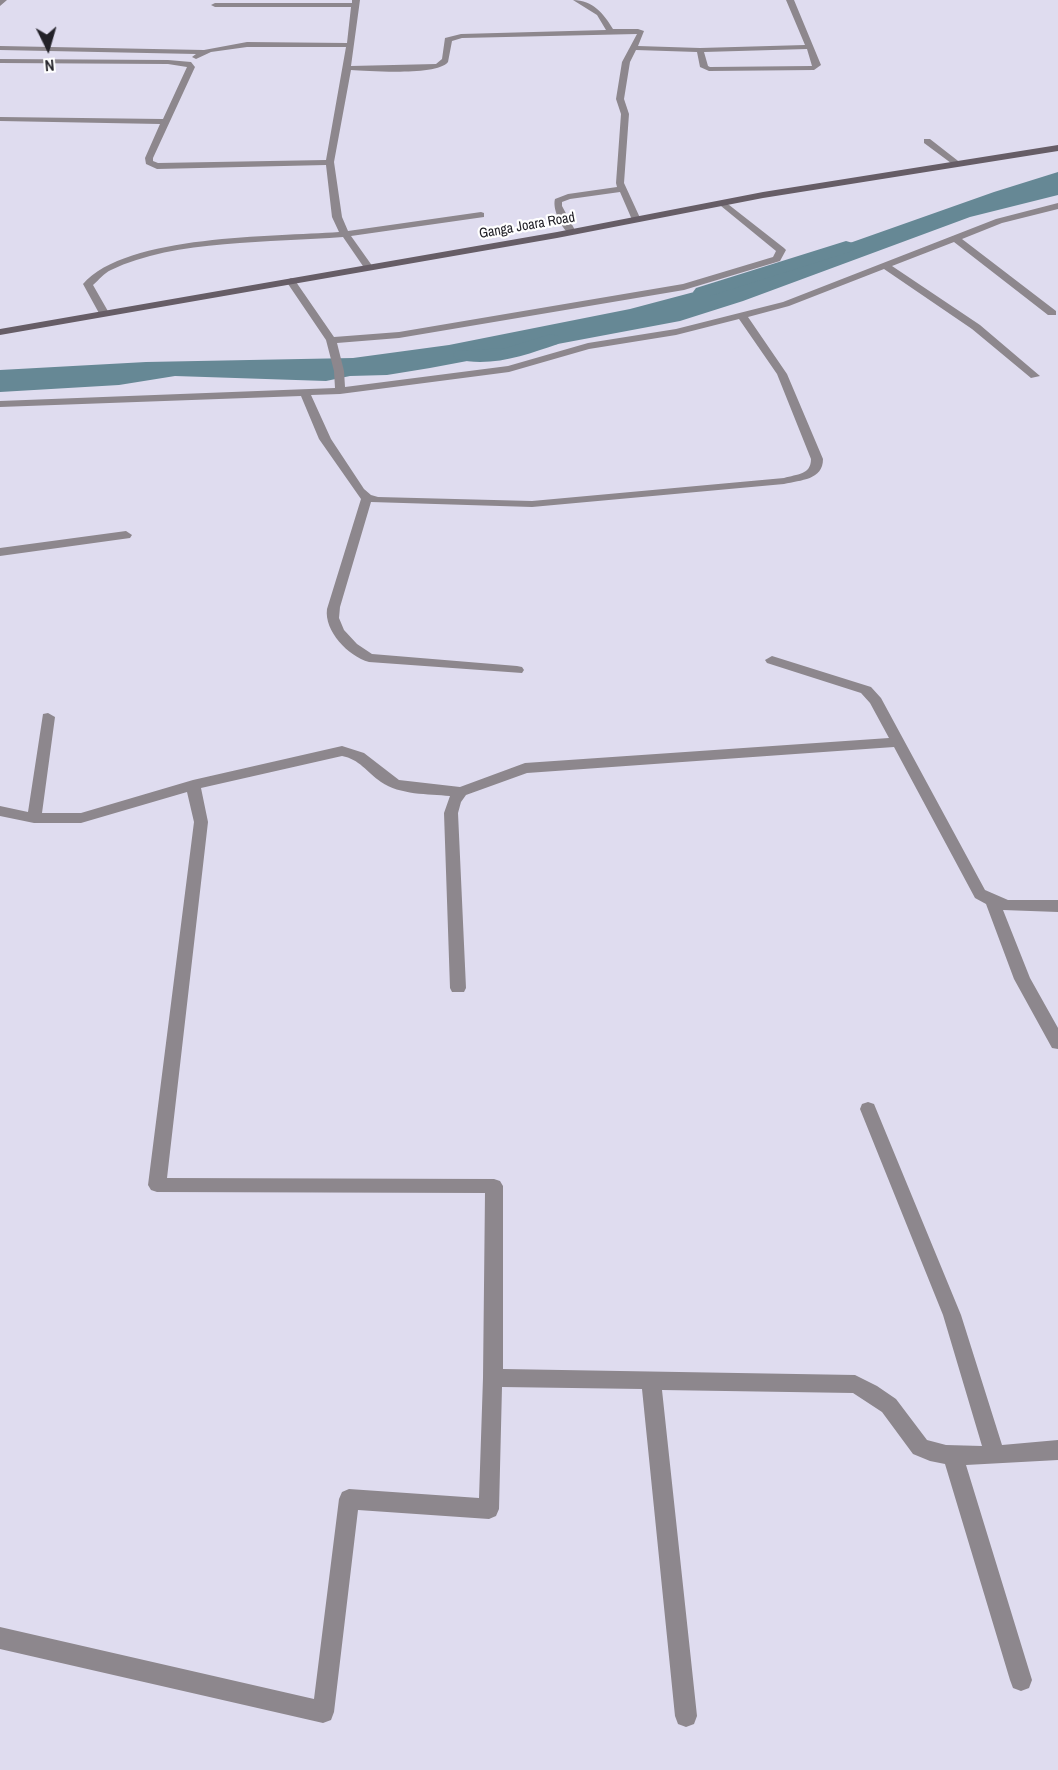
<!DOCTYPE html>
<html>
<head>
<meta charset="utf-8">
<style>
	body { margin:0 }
	#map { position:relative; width:1058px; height:1770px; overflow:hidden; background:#dfdcef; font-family:"Archivo Narrow",sans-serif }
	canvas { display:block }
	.north { position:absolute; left:18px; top:18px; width:60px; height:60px; -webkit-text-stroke:4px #fff; paint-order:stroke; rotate:175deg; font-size:16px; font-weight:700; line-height:24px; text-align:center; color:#222128 }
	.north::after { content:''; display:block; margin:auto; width:21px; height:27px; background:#222128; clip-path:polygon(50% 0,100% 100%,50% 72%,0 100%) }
</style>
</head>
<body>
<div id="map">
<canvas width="1058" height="1770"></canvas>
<div class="north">N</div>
</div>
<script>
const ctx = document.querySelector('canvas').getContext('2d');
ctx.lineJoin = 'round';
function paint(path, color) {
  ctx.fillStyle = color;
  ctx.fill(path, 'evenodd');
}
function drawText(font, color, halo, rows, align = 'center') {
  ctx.font = font + ' "Archivo Narrow",sans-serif';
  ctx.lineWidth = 4.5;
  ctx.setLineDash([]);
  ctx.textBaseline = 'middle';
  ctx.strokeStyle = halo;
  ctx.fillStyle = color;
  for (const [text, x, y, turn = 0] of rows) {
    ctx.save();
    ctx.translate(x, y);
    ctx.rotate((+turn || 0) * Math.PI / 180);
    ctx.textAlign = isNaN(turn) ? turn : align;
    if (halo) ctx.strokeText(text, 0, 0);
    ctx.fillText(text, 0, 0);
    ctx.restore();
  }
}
const water = new Path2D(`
	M 1058,172 L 1058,195 L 970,217 L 743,301 L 680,321 L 430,368 L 387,375 L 350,376 L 326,381 L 175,376 L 119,385 L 0,392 L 0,370 L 146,362 L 353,358 L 449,345 L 630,309 L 762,274 L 994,192 Z`);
const canal = new Path2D(`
	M 846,241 L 853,243 L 855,247 L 853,251 L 710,296 L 696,296 L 693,292 L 696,288 Z
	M 551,334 L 558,336 L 561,340 L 558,344 C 526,355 490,368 456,359 L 453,355 L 456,351 L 506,348 Z`);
const street = new Path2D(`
	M 0,0 L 7,0 L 0,6 Z
	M 352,0 L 360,0 L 351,66 L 436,64 L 442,59 L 445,38 L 461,34 L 606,30 L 597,15 L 573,0 C 593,0 604,14 613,29 L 638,29 L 644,31 L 638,46 L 700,48 L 805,45 L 786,0 L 794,0 L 821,65 L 814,70 L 709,71 L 700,67 L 697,52 L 636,50 L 630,62 L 624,99 L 629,114 L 624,183 L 641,220 L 633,222 L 620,192 L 570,199 L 562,202 L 562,206 L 576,232 L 571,235 C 562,230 552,209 555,199 L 568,194 L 617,187 L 616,183 L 621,114 L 616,99 L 622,62 L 637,34 L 462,38 L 452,41 L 448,62 C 437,76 370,71 351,70 L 334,162 L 342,217 L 348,231 L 481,212 L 484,213 L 484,217 L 351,236 L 373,267 L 368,270 L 365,269 L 343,237 C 272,243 175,239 111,270 C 104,273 99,280 93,285 L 109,313 L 100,315 L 83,284 C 127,234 274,237 339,232 L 332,217 L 326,165 L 157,169 L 146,164 L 145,158 L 160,124 L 0,121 L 0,117 L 163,119 L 187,67 L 168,64 L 0,63 L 0,59 L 168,60 L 191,62 L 195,67 L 153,158 L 153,161 L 158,163 L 326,160 L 346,47 L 247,47 L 211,52 L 196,59 L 192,57 L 196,54 L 0,50 L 0,46 L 204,50 L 247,42 L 347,43 L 351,7 L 215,7 L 211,5 L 215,3 L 352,3 ZM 807,49 L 812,66 L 710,67 L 708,66 L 704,52 Z
	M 924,139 L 930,139 L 962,164 L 955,166 L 924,143 Z
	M 724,201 L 784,248 L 786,250 L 780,261 L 684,290 L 399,338 L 337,343 L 344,371 L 345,387 L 508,366 L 588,343 L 676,329 L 783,302 L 996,219 L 1058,203 L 1058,209 L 1002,223 L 962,239 L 1056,311 L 1056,315 L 1048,315 L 954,242 L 892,266 L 980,325 L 1040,376 L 1031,378 L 972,329 L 884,269 L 789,306 L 748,317 L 787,374 L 823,459 C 823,480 801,480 784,484 L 532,507 L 371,502 L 340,607 L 339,618 L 344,630 L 357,644 L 372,654 L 517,666 L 522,667 L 524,670 L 522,673 L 369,662 C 348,656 324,631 327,609 L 361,499 L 319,439 L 301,396 L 0,407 L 0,401 L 335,388 L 334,371 L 326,340 L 286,281 L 291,278 L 294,279 L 334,337 L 399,332 L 683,284 L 773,257 L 776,251 L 721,206 L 720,204 ZM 739,319 L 777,374 L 811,459 C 811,475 797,474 784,478 L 532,501 L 378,497 L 371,495 L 364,489 L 331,439 L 311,395 L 340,394 L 509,372 L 589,349 L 676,335 Z
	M 126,531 L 132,535 L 130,538 L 0,556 L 0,548 Z
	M 772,656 L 871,687 L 881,698 L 985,890 L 1008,900 L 1058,900 L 1058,912 L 1003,910 L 1030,978 L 1058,1028 L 1058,1049 L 1052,1048 L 1014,979 L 986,904 L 975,898 L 894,747 L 527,773 L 466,795 L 461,802 L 458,813 L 466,988 L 464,992 L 452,992 L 450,988 L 444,813 L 450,796 C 428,794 400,795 381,782 C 367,772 359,759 342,756 L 201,788 L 208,822 L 167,1178 L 494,1179 L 500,1181 L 503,1186 L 503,1369 L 855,1375 L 877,1386 L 896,1399 L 927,1440 L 946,1445 L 982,1446 L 943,1315 L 860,1109 L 862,1104 L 868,1102 L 874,1104 L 961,1315 L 1002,1445 L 1058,1440 L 1058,1460 L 966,1465 L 1032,1680 L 1029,1688 L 1021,1691 L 1013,1688 L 1010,1680 L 945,1464 L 930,1461 L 913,1454 L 882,1412 L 853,1393 L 662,1390 L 697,1716 L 694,1724 L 686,1727 L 678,1724 L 675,1716 L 642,1389 L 502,1387 L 499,1509 L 496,1516 L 489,1519 L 358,1510 L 334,1712 L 331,1720 L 323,1723 L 0,1649 L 0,1627 L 314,1699 L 339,1499 L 342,1492 L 349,1489 L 479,1498 L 483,1378 L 485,1193 L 157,1192 L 151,1190 L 148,1185 L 194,822 L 187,792 L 81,823 L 34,823 L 0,816 L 0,806 L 28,812 L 43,714 L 48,713 L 55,717 L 42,813 L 81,813 L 193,780 L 342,746 L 364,753 L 399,780 L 460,787 L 525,763 L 889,738 L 870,703 L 861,693 L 767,663 L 765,660 Z`);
const secondary = new Path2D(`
	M 1058,145 L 1058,151 L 763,198 L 557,238 L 0,335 L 0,329 L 557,232 L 763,192 Z`);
const farStreetnames = [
	["Ganga Joara Road",527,226,-10]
];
paint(water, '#668895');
paint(canal, '#668895');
paint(street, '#8d878d');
paint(secondary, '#665d66');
drawText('14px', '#222128', '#fff', farStreetnames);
</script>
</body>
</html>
